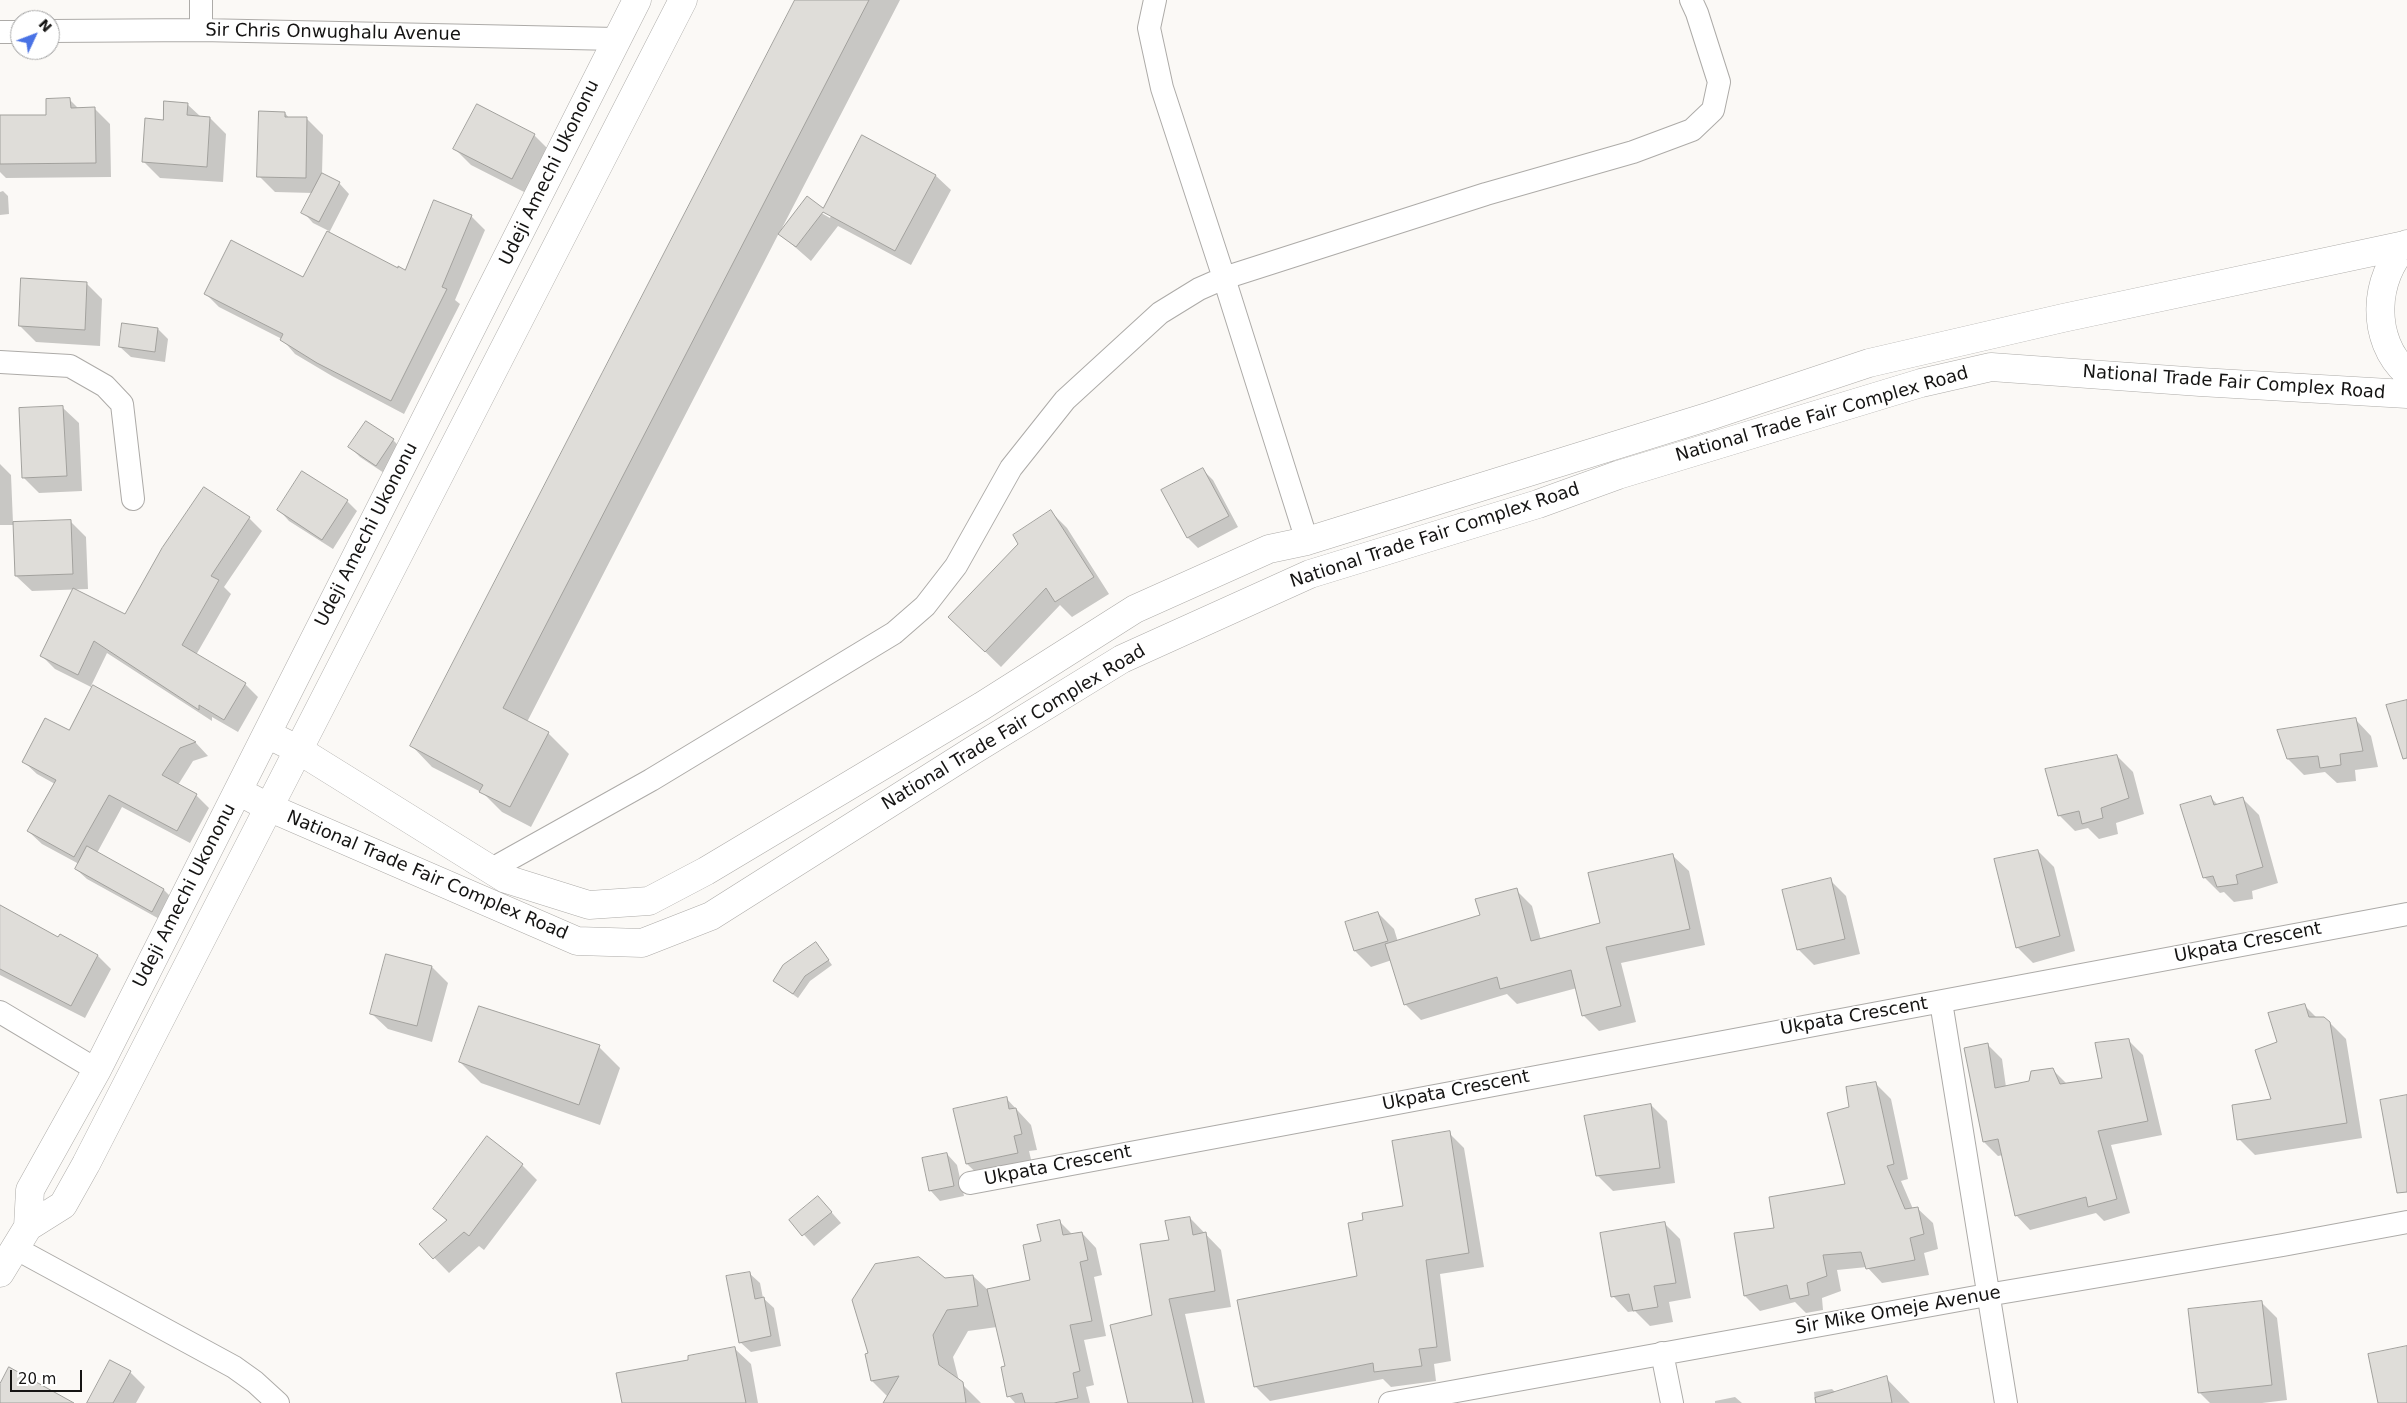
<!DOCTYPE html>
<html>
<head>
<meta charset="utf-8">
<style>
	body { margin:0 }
	#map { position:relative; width:2407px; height:1403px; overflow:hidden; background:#fbf9f6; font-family:"DejaVu Sans",sans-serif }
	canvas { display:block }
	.north { position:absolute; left:10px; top:10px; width:50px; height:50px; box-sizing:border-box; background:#fff; border:1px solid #a1a1a1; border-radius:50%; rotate:47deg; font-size:14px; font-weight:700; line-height:20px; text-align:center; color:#151413 }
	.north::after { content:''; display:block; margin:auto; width:18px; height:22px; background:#4972e5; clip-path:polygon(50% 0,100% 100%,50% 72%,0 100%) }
	.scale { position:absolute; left:10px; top:1370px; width:72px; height:22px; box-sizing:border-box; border:2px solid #151413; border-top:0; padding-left:6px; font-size:15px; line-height:18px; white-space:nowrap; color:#151413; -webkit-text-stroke:4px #fff; paint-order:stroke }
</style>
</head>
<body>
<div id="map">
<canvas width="2407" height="1403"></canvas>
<div class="north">N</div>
<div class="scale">20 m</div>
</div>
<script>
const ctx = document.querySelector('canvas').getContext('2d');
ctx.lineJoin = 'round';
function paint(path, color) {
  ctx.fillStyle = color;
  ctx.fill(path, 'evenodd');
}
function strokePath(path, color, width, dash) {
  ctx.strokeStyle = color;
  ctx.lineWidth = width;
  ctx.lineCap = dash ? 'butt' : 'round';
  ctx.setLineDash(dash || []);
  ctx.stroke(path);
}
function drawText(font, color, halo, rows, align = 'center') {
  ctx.font = font + ' "DejaVu Sans",sans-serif';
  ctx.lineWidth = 4;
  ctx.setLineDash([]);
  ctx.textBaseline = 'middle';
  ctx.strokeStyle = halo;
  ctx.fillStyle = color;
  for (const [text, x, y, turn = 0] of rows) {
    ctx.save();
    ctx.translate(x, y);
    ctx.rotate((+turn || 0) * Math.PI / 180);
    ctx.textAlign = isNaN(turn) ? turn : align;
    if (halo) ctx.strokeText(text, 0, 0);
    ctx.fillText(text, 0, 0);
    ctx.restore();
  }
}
const shadow = new Path2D(`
	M 797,0 L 900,0 L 781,230 L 807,198 L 823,209 L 862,136 L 936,176 L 951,190 L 911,265 L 838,226 L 811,261 L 779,233 L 527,722 L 548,733 L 569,754 L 531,827 L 502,812 L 483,793 L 432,767 L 412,746 ZM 818,208 L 831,216 L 830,218 L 816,210 Z
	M 70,100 L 79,109 L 95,109 L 110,124 L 111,177 L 6,178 L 0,172 L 0,116 L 47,116 Z
	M 187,104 L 201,117 L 210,118 L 226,134 L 223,182 L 160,178 L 144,162 L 164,121 Z
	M 285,113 L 289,118 L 307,119 L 323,135 L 322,174 L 339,183 L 349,194 L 329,233 L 398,270 L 406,271 L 471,216 L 485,230 L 455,300 L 460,304 L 404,414 L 332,376 L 295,354 L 282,339 L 219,307 L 206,294 L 304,278 L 329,231 L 313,223 L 303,212 L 313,193 L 275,192 L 259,176 Z
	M 534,135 L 550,151 L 528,194 L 471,165 L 455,149 Z
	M 3,191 L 8,196 L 9,214 L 0,215 L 0,192 Z
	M 86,283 L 102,299 L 100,346 L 36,342 L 20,326 Z
	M 158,329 L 168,339 L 165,362 L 131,357 L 120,347 Z
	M 63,408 L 79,423 L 82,491 L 39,493 L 23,477 Z
	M 393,440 L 403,450 L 387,475 L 360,457 L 350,447 Z
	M 0,464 L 11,475 L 13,523 L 70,521 L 86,537 L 88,589 L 32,591 L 16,576 L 14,525 L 0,525 Z
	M 1202,469 L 1213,480 L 1238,527 L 1198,548 L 1188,538 L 1163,491 Z
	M 347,501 L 357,511 L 333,549 L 289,521 L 279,510 Z
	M 1051,512 L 1067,528 L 1109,594 L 1072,617 L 1060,605 L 1001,667 L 965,632 Z
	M 249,518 L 262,531 L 224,587 L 231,594 L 196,655 L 245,684 L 258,697 L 238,732 L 212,717 L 212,721 L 107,653 L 91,686 L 196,743 L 208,756 L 193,761 L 178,785 L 196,795 L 209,808 L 190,843 L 122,807 L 97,853 L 164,890 L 174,900 L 163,921 L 87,879 L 76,869 L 79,864 L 42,844 L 28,831 L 55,784 L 37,774 L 23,761 L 69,731 L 93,688 L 55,669 L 42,656 L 126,616 Z
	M 2356,720 L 2371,736 L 2378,767 L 2355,770 L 2356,781 L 2337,783 L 2325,772 L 2304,775 L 2288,759 Z
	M 2117,756 L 2133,772 L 2144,814 L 2116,823 L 2118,834 L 2099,839 L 2088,828 L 2075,831 L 2059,815 Z
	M 2210,797 L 2218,805 L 2243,799 L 2259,815 L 2278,883 L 2252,891 L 2253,899 L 2234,902 L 2224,892 L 2220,893 L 2204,877 Z
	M 2038,851 L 2054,867 L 2075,951 L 2033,963 L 2017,947 Z
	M 1673,856 L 1689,871 L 1705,945 L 1621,963 L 1636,1022 L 1599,1031 L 1583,1015 L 1577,988 L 1517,1004 L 1507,994 L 1421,1020 L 1405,1004 L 1392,960 L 1371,967 L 1355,951 L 1347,923 L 1378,913 L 1394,929 L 1398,942 L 1481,916 L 1516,890 L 1532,906 L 1541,940 L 1601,924 Z
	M 1830,880 L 1846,896 L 1860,954 L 1814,965 L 1798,949 Z
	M 0,907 L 58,939 L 98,956 L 111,969 L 85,1018 L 0,975 Z
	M 816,943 L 832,965 L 810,981 L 798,998 L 774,981 Z
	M 432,967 L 448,983 L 432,1042 L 388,1029 L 372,1014 Z
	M 2304,1005 L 2317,1018 L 2330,1023 L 2346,1039 L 2362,1138 L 2255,1155 L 2239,1139 L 2273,1100 L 2278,1043 Z
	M 2128,1040 L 2143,1055 L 2162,1135 L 2111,1145 L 2130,1213 L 2104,1221 L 2096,1213 L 2030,1230 L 2016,1215 L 2003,1155 L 1998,1156 L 1984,1142 L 1965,1049 L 1987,1044 L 2002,1059 L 2006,1087 L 2030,1082 L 2052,1069 L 2066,1083 L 2104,1079 Z
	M 599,1047 L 620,1068 L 600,1125 L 481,1083 L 460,1062 Z
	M 1876,1084 L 1891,1099 L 1908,1179 L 1901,1181 L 1913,1209 L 1917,1208 L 1933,1223 L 1938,1249 L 1924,1253 L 1929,1275 L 1882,1283 L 1867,1267 L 1837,1270 L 1841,1291 L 1822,1298 L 1823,1310 L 1806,1313 L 1795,1302 L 1760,1311 L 1745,1296 L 1735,1234 L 1775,1229 L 1846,1185 L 1850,1108 Z
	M 1006,1098 L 1031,1125 L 1037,1150 L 1029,1151 L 1033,1168 L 983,1179 L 967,1164 Z
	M 1651,1105 L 1667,1121 L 1675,1183 L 1613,1191 L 1597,1175 Z
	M 1449,1133 L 1464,1148 L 1484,1267 L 1440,1274 L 1451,1361 L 1434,1364 L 1436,1381 L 1391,1387 L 1383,1379 L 1270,1401 L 1255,1386 L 1359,1277 L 1365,1221 L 1404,1207 Z
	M 487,1138 L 522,1165 L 537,1180 L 484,1250 L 479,1246 L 449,1273 L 421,1244 L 447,1221 L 435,1209 Z
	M 947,1154 L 957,1165 L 964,1196 L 940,1201 L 930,1190 Z
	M 818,1197 L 841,1223 L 814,1246 L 791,1220 Z
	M 1190,1218 L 1221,1250 L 1231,1307 L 1185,1314 L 1205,1403 L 1129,1403 L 1154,1316 L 1170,1241 Z
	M 1060,1222 L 1073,1235 L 1082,1233 L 1096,1248 L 1102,1275 L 1094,1277 L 1106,1336 L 1084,1340 L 1094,1385 L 1086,1387 L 1090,1403 L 1015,1403 L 1009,1396 L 1007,1367 L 997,1327 L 968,1331 L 953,1357 L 959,1381 L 981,1403 L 884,1403 L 888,1397 L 872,1381 L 944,1279 L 973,1276 L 988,1290 L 1032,1280 L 1042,1242 Z
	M 1664,1223 L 1680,1239 L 1691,1298 L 1669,1302 L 1673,1322 L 1650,1326 L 1635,1311 L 1628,1312 L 1613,1296 Z
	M 749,1273 L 760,1283 L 763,1298 L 774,1308 L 781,1346 L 751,1352 L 740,1342 Z
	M 2261,1302 L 2277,1318 L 2287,1400 L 2262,1403 L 2210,1403 L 2200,1393 Z
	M 735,1349 L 751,1364 L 758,1403 L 623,1403 Z
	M 130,1372 L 145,1387 L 136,1403 L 88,1403 Z
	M 1886,1378 L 1910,1403 L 1815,1403 L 1814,1392 L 1832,1389 L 1836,1393 Z
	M 1735,1397 L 1742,1403 L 1715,1403 L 1715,1401 Z`);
const building = new Path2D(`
	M 795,0 L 869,0 L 503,708 L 549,732 L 510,807 L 479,792 L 483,785 L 410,746 Z
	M 70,98 L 71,108 L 95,107 L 96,163 L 0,164 L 0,115 L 46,115 L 46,99 Z
	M 164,101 L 188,103 L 187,115 L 210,117 L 207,167 L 142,162 L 145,118 L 163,120 Z
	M 477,104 L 535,134 L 512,179 L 453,149 Z
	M 259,111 L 285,112 L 285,117 L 307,117 L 306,178 L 257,177 Z
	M 862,135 L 936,175 L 895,251 L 823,212 L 796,247 L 778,234 L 807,196 L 823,208 Z
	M 322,173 L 340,182 L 319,222 L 301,213 Z
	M 434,200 L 472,215 L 442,287 L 447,289 L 391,401 L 317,363 L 280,340 L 283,334 L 204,294 L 231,240 L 303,277 L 327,231 L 398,268 L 398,266 L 405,270 Z
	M 21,278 L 87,282 L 85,330 L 19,326 Z
	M 122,323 L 158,328 L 155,352 L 119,347 Z
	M 63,406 L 67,476 L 22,478 L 19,408 Z
	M 366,421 L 394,439 L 376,466 L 348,447 Z
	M 1203,468 L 1229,516 L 1187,538 L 1161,490 Z
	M 302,471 L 348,500 L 322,540 L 277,510 Z
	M 204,487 L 250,517 L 211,576 L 219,580 L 182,645 L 246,683 L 224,720 L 199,705 L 199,710 L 94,641 L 78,675 L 40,656 L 73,588 L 125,614 L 162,548 Z
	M 1051,510 L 1094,577 L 1055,602 L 1046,588 L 985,652 L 948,617 L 1018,544 L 1013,535 Z
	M 71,520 L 73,574 L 15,576 L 13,522 Z
	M 93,685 L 196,742 L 180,748 L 162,775 L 197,794 L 177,831 L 109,795 L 74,857 L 27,831 L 56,780 L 22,762 L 45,718 L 69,730 Z
	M 2407,700 L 2407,758 L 2403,759 L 2386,705 Z
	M 2356,718 L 2363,751 L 2340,754 L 2341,765 L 2320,768 L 2318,756 L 2287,759 L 2277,730 Z
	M 2117,755 L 2129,798 L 2101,808 L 2103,818 L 2082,824 L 2079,811 L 2058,816 L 2045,769 Z
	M 2211,796 L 2214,805 L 2243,797 L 2263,867 L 2236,875 L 2238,884 L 2217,887 L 2213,876 L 2203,878 L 2180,805 Z
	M 87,846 L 164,889 L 152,912 L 75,869 Z
	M 2038,850 L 2060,936 L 2016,948 L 1994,859 Z
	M 1673,854 L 1690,929 L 1606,947 L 1621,1006 L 1582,1016 L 1571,970 L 1500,989 L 1497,977 L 1404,1005 L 1385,944 L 1480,915 L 1475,899 L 1517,888 L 1531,941 L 1600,923 L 1588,873 Z
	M 1831,878 L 1845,939 L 1797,950 L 1782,890 Z
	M 0,905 L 58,937 L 60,934 L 98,955 L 71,1006 L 0,969 Z
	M 1378,912 L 1388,941 L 1354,951 L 1345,922 Z
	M 816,942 L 829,960 L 805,976 L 793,994 L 773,981 L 783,965 Z
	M 386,954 L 432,966 L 417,1026 L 370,1014 Z
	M 2305,1004 L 2309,1017 L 2324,1017 L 2330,1022 L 2347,1123 L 2237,1140 L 2232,1105 L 2271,1099 L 2255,1050 L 2277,1042 L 2268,1013 Z
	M 479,1006 L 600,1045 L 579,1105 L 459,1062 Z
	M 2129,1039 L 2148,1121 L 2098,1131 L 2117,1199 L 2088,1207 L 2086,1197 L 2015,1216 L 1998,1139 L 1983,1142 L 1964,1048 L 1988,1043 L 1995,1088 L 2029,1081 L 2031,1071 L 2053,1068 L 2060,1084 L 2102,1078 L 2095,1043 Z
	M 1876,1082 L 1894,1164 L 1887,1166 L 1905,1209 L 1918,1207 L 1924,1234 L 1910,1238 L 1915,1260 L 1866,1269 L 1861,1252 L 1823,1255 L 1827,1276 L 1807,1283 L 1809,1295 L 1790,1299 L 1787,1285 L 1744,1296 L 1734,1233 L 1774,1228 L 1769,1197 L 1845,1184 L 1827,1113 L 1849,1107 L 1846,1087 Z
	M 2407,1095 L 2407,1192 L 2397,1193 L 2380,1100 Z
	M 1007,1097 L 1009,1109 L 1016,1108 L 1022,1134 L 1014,1136 L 1018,1153 L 966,1164 L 953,1109 Z
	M 1651,1104 L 1660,1168 L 1596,1176 L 1584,1116 Z
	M 1450,1131 L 1469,1253 L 1426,1260 L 1437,1347 L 1419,1349 L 1422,1366 L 1374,1372 L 1373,1363 L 1254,1387 L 1237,1300 L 1357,1276 L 1348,1223 L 1363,1220 L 1362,1213 L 1403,1206 L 1392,1141 Z
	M 487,1136 L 523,1164 L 469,1236 L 464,1232 L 433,1259 L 419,1244 L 447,1220 L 433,1209 Z
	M 947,1153 L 954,1186 L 929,1191 L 922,1158 Z
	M 818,1196 L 832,1212 L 802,1236 L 789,1220 Z
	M 1190,1217 L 1193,1235 L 1206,1232 L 1215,1291 L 1169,1299 L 1193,1403 L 1128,1403 L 1110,1325 L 1152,1315 L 1140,1244 L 1169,1240 L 1165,1221 Z
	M 1060,1220 L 1063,1235 L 1082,1232 L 1088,1260 L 1080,1262 L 1092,1321 L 1070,1325 L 1080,1371 L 1073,1373 L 1078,1398 L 1054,1403 L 1025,1403 L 1022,1393 L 1007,1397 L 1001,1367 L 1005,1366 L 987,1289 L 1030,1280 L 1023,1245 L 1041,1241 L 1037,1225 Z
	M 1665,1222 L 1676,1283 L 1654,1286 L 1658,1307 L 1633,1311 L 1629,1294 L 1611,1297 L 1600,1233 Z
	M 919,1257 L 945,1278 L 973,1275 L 978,1306 L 947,1310 L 933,1335 L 939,1365 L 963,1382 L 966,1403 L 883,1403 L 899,1376 L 871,1381 L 865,1354 L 868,1353 L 852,1300 L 875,1264 Z
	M 750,1272 L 755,1299 L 764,1297 L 771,1336 L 739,1343 L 726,1276 Z
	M 2262,1301 L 2272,1385 L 2198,1393 L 2188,1309 Z
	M 2407,1346 L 2407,1403 L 2378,1403 L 2368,1354 Z
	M 735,1347 L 746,1403 L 622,1403 L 616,1373 L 688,1360 L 688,1356 Z
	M 110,1360 L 131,1371 L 113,1403 L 87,1403 Z
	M 9,1367 L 74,1403 L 0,1403 L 0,1384 Z
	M 1887,1376 L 1892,1403 L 1816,1403 L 1815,1398 Z`);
const street = new Path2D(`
	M 201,0 L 201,30
	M 1155,0 L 1149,28 L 1162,88 L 1224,278 L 1486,194 L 1633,152 L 1692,130 L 1713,110 L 1719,82 L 1697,13 L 1691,0
	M 50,31 L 201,30 L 616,39
	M 0,32 L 20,32
	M 0,362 L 70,366 L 105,386 L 122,404 L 133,499
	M 490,870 L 651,780 L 894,633 L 925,606 L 956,566 L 1011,468 L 1065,400 L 1160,313 L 1199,289 L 1224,278 L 1307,541
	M 1941,1002 L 2006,1403
	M 0,1012 L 97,1070
	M 970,1183 L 2407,914
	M 15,1248 L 234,1367 L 255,1382 L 278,1403
	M 1662,1353 L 1672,1403
	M 1390,1403 L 1987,1295 L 2283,1245 L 2407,1222`);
const secondary = new Path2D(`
	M 2407,244 C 2373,277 2370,340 2407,373
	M 267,734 L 297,749 L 506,879 L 589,905 L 649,901 L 706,871 L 982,706 L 1135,609 L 1269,549 L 1307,541 L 1710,416 L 1869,363 L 2063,318 L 2405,245
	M 238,791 L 268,807 L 577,941 L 642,943 L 711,916 L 972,751 L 1122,659 L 1310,574 L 1538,504 L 1618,475 L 1921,383 L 1991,367 L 2200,382 L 2407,394
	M 28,1227 L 30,1190 L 97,1070 L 637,0
	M 0,1273 L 28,1227 L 63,1205 L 86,1164 C 284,776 487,390 683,0`);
const streetNames = [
	["Sir Chris Onwughalu Avenue",333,33,1],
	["Udeji Amechi Ukononu",550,173,-64],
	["National Trade Fair Complex Road",2234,383,4],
	["National Trade Fair Complex Road",1822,415,-16],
	["Udeji Amechi Ukononu",367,535,-63],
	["National Trade Fair Complex Road",1435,536,-18],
	["National Trade Fair Complex Road",1014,728,-31],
	["National Trade Fair Complex Road",427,876,23],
	["Udeji Amechi Ukononu",185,896,-63],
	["Ukpata Crescent",2248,943,-11],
	["Ukpata Crescent",1854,1017,-10],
	["Ukpata Crescent",1456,1091,-11],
	["Ukpata Crescent",1058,1166,-11],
	["Sir Mike Omeje Avenue",1898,1311,-10]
];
paint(shadow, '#0003');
paint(building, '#dfddd9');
strokePath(building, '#a2a19d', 1);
strokePath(street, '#adaba8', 24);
strokePath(secondary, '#adaba8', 29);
strokePath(street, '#fff', 22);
strokePath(secondary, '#fff', 28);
drawText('18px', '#151413', '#fff', streetNames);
</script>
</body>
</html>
